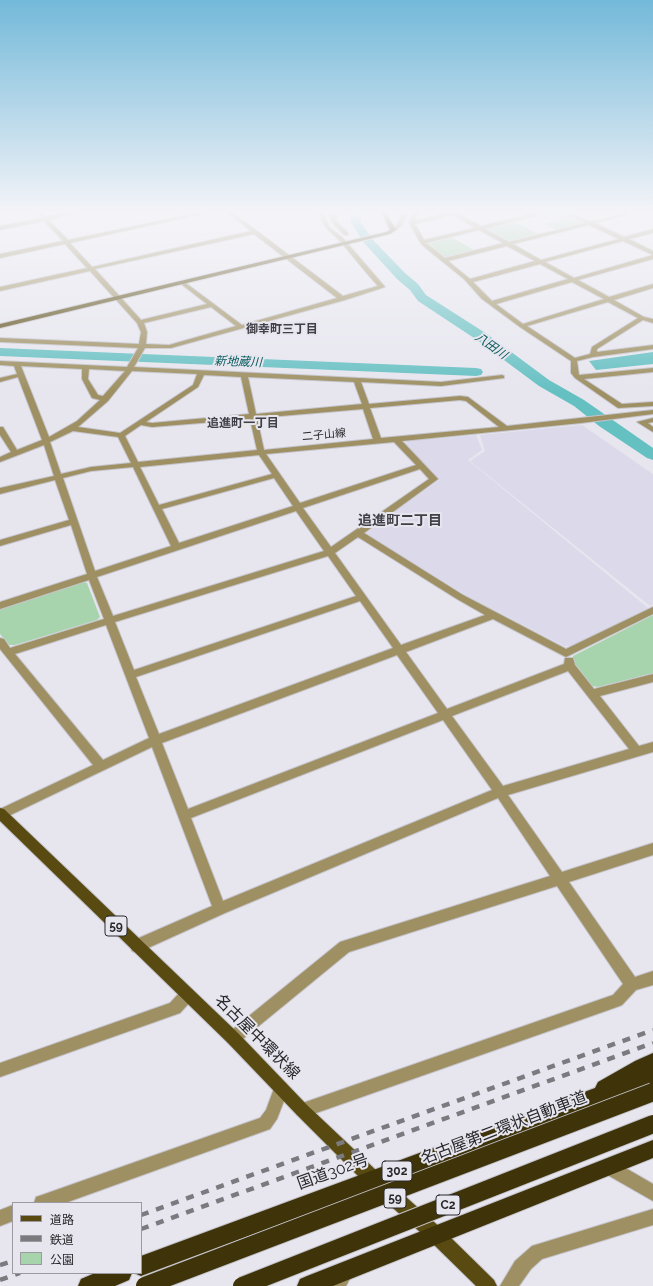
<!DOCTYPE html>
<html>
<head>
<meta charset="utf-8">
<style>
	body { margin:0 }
	#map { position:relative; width:653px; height:1286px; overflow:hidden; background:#e7e6ef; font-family:Raleway,"Noto Sans JP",sans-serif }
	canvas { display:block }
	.legend { position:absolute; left:12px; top:1202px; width:130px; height:72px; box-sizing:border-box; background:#e7e6ef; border:1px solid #9b9aa1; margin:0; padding:5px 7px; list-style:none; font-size:12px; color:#28282b }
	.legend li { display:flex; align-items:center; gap:8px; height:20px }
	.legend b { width:20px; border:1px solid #9b9aa1 }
</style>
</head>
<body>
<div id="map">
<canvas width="653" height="1286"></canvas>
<ul class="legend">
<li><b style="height:5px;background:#594a12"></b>道路</li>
<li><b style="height:5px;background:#7a7a7f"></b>鉄道</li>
<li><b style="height:11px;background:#a8d4ad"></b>公園</li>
</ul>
</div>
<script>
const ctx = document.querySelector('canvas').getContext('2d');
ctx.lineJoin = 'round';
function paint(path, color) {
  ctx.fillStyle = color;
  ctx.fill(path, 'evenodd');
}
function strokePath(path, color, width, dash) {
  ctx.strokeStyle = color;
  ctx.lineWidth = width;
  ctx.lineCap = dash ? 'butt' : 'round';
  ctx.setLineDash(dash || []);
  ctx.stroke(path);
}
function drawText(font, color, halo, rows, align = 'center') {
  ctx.font = font + ' Raleway,"Noto Sans JP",sans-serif';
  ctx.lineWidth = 4;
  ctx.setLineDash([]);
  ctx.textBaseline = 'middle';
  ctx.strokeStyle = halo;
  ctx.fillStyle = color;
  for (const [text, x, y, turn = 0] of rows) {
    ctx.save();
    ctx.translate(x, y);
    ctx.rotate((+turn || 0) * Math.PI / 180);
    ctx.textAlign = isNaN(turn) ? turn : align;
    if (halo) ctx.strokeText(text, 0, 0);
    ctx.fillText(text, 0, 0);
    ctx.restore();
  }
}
const built = new Path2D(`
	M 582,425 L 653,474 L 653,604 L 650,606 L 470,461 L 485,451 L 480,435 Z
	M 476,435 L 482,450 L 468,460 L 648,608 L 571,646 L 564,646 L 464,594 L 366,534 L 366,531 L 439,480 L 405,445 L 408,441 Z`);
const green = new Path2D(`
	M 551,212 L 564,212 L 585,222 L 557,230 L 544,224 L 562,219 L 549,213 Z
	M 516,222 L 538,234 L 509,242 L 484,229 Z
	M 451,237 L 476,251 L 444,258 L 427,244 Z
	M 83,582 L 87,583 L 100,617 L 97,620 L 15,645 L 9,645 L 0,634 L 0,609 Z
	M 653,615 L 653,673 L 598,687 L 592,686 L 572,660 L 573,656 Z`);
const water = new Path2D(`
	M 653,352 L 653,364 L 596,370 L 589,361 Z`);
const river = new Path2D(`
	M 352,212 L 362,212 L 360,221 L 373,240 L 405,273 L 418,284 L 426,295 L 487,334 L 549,380 L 584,400 L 653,448 L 653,460 L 647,458 L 599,426 L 574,406 L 539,386 L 477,340 L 418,301 L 410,290 L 397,279 L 365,244 L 350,221 Z
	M 0,348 L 476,368 L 481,369 L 483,372 L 481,375 L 476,376 L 0,356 Z`);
const minor = new Path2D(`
	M 37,212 L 42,212 L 46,217 L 70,212 L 80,212 L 49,220 L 68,240 L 201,212 L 211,212 L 70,243 L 92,267 L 251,231 L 227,212 L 232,212 L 343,296 L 378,286 C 365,272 353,256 340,241 C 330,231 322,227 319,212 L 324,212 L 329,227 L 343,238 L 385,287 L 345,300 L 171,348 L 145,348 L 134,367 L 441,382 L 502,375 L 504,376 L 504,378 L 441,386 L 361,382 L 369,404 L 460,396 L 468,397 L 507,426 L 653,410 L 653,414 L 581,423 L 402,441 L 438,479 L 364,533 L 463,595 L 566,649 L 653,607 L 653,614 L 566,657 L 493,619 L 406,652 L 447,709 L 564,664 L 565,658 L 573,658 L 575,665 L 594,689 L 653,674 L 653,682 L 600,696 L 639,746 L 653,742 L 653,752 L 508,795 L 562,872 L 653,843 L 653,855 L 569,882 L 635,977 L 653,971 L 653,985 L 636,990 L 622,1005 L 617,1007 L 302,1118 L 297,1115 L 294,1110 L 297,1105 L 613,995 L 623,984 L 557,886 L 349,952 L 238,1043 L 233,1045 L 228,1043 L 226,1038 L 228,1033 L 340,942 L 550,876 L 498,798 L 225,913 L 137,953 L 132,951 L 130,946 L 132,941 L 212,906 L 152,747 L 0,820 L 0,809 L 93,765 L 0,649 L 0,638 L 4,639 L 10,648 L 104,619 L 89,580 L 0,609 L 0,602 L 87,574 L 71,525 L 0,546 L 0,540 L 69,520 L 55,480 L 0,494 L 0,488 L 54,476 L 44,445 L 0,462 L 0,457 L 11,452 L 0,435 L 0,427 L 3,427 L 17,450 L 42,440 L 18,377 L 0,382 L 0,378 L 17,374 L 14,366 L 0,365 L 0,361 L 127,367 L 138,348 L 0,342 L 0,338 L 139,344 L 141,332 L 137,323 L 90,271 L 0,291 L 0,287 L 87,268 L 65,244 L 0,258 L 0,254 L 63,241 L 44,221 L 0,230 L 0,226 L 42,218 ZM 254,234 L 337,298 L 242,325 L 183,281 L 181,282 L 181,284 L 207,304 L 141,320 L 95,269 ZM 211,307 L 236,326 L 169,345 L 146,344 L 147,332 L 144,323 ZM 21,366 L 82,369 L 82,379 L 92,398 L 100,400 L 77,421 L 49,437 ZM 89,369 L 125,371 L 103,396 L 98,395 L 88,379 ZM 132,371 L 197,374 L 193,385 L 120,433 L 78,427 L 108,401 ZM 204,375 L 241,377 L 249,414 L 152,423 L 146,422 L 198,387 ZM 248,377 L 354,382 L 362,404 L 256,414 ZM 460,400 L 466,401 L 499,427 L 381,438 L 370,408 ZM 363,409 L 373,439 L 264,450 L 257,418 ZM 250,419 L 257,450 L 138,462 L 125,436 L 141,425 L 152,427 ZM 73,431 L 118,437 L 131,463 L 91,467 L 61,474 L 50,442 ZM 394,442 L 416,465 L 300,503 L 266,454 ZM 259,455 L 272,474 L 159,505 L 140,467 ZM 133,467 L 171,546 L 95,571 L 63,478 L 91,471 ZM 420,469 L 429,479 L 331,547 L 303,508 ZM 274,478 L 293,506 L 179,543 L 162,509 ZM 296,511 L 324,551 L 113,616 L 97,577 ZM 358,537 L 457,599 L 485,615 L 401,645 L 335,553 ZM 328,556 L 356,596 L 134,670 L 115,622 ZM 360,601 L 393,648 L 159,734 L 136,677 ZM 106,625 L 149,738 L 103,760 L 15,654 ZM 397,655 L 438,713 L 188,809 L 162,743 ZM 568,671 L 629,749 L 503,786 L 452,716 ZM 443,720 L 492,790 L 223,901 L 191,818 Z
	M 330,212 L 336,212 L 337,221 L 348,233 L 348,235 L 344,235 L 331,221 Z
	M 403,212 L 408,212 C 405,220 401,231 391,231 L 391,229 L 397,225 Z
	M 413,212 L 418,212 L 415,221 L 449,212 L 459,212 L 459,214 L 481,226 L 540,212 L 549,212 L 485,229 L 509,242 L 585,223 L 565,212 C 574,212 582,221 591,221 C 605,221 620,212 635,212 L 595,223 L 624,237 L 653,229 L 653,233 L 629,239 L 653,251 L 653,255 L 623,241 L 545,262 L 574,278 L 653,255 L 653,259 L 578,280 L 609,297 L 653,284 L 653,288 L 614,300 L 644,317 L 653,319 L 653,323 L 643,320 L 597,349 L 597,352 L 653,345 L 653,349 L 593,357 L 577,361 L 579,375 L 653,368 L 653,372 L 584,379 L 622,404 L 653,402 L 653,406 L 618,408 L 575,378 L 571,373 L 571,361 L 520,327 L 482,299 L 464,279 L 422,245 L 409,223 ZM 453,215 L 475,228 L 424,240 L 415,224 ZM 589,225 L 619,239 L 541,260 L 513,244 ZM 479,230 L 503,243 L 445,258 L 426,243 ZM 507,246 L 535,261 L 470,279 L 448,261 ZM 540,264 L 568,279 L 492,301 L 473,282 ZM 572,282 L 604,299 L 523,324 L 496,304 ZM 608,302 L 638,318 L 592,347 L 590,354 L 575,358 L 527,326 Z
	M 653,418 L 653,422 L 648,423 L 653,427 L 653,432 L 637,422 Z
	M 187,988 L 192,990 L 194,995 L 192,1000 L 180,1013 L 0,1077 L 0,1063 L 170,1003 L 182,990 Z
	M 281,1080 L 286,1083 L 289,1088 L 277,1119 L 270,1129 L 65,1203 L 34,1203 L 36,1197 L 42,1195 L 260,1118 L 266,1110 L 276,1083 Z
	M 610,1159 L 653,1184 L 653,1201 L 604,1173 L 602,1167 L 604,1161 Z
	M 13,1205 L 13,1221 L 0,1226 L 0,1210 Z
	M 653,1209 L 653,1225 L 542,1259 L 531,1269 L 519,1286 L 500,1286 L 515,1261 L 532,1246 Z
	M 345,1262 L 351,1265 L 354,1271 L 346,1286 L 328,1286 L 339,1265 Z`);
const major = new Path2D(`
	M 381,212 L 386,212 L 396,230 L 390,234 L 0,328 L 0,324 L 386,232 L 390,230 Z
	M 0,808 L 4,809 L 238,1033 L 307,1105 L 379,1173 L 442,1229 L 494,1280 L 497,1286 L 476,1286 L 430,1241 L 367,1185 L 297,1115 L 228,1043 L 0,821 Z`);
const highway = new Path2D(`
	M 653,1053 L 653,1085 L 141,1276 L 134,1273 L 141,1273 L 141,1256 L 595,1088 L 598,1082 L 635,1061 Z
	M 653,1140 L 653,1158 L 333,1286 L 297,1286 L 300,1279 L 307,1276 Z
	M 95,1273 L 132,1273 L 129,1280 L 115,1286 L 78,1286 L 81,1279 Z`);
const rail = new Path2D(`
	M 141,1215 L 653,1030
	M 141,1229 L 653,1043
	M 0,1265 L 13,1261
	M 0,1280 L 20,1273`);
const highwayBridge = new Path2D(`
	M 145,1286 L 653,1092
	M 242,1286 L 653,1124`);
const farStreetnames = [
	["二子山線",324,435,-5]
];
const farNeighbourhoodnames = [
	["御幸町三丁目",282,329],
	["追進町一丁目",243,423]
];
const farWaternames = [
	["八田川",491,346,35],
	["新地蔵川",238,362,2]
];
const shields = [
	[116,926,22],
	[397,1171,30],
	[395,1198,22],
	[448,1205,24]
];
const shieldNames = [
	["59",116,926],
	["302",397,1171],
	["59",395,1198],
	["C2",448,1205]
];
const neighbourhoodNames = [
	["追進町二丁目",400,521]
];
const nearStreetnames = [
	["名古屋中環状線",257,1037,45],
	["名古屋第二環状自動車道",504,1128,-21],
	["国道302号",333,1172,-20]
];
paint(built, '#dcdaea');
paint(green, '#a8d4ad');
paint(water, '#65c0c2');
paint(river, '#65c0c2');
strokePath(minor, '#c5c4cc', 2);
strokePath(major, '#c5c4cc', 2);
strokePath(highway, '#c5c4cc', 2);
paint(minor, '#9e9062');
paint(major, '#594a12');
paint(highway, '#3e3309');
strokePath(rail, '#7a7a7f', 4.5, [8, 8]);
strokePath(highwayBridge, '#c5c4cc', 20, []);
strokePath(highwayBridge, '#3e3309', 18);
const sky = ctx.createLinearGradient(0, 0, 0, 392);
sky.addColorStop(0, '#73b9d9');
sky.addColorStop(0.54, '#f4f4f8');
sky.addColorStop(1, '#f4f4f800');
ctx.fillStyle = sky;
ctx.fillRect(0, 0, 653, 392);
drawText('11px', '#28282b', '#e7e6ef', farStreetnames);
drawText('bold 12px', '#414047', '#e7e6ef', farNeighbourhoodnames);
drawText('italic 12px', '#085b5c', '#e7e6ef', farWaternames);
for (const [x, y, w] of shields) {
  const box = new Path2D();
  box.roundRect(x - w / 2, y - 10, w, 20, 3);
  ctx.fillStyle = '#e7e6ef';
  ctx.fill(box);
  strokePath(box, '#28282b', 1);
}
drawText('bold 12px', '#28282b', null, shieldNames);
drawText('bold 14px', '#414047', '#e7e6ef', neighbourhoodNames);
drawText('16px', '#28282b', '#e7e6ef', nearStreetnames);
</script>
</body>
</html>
